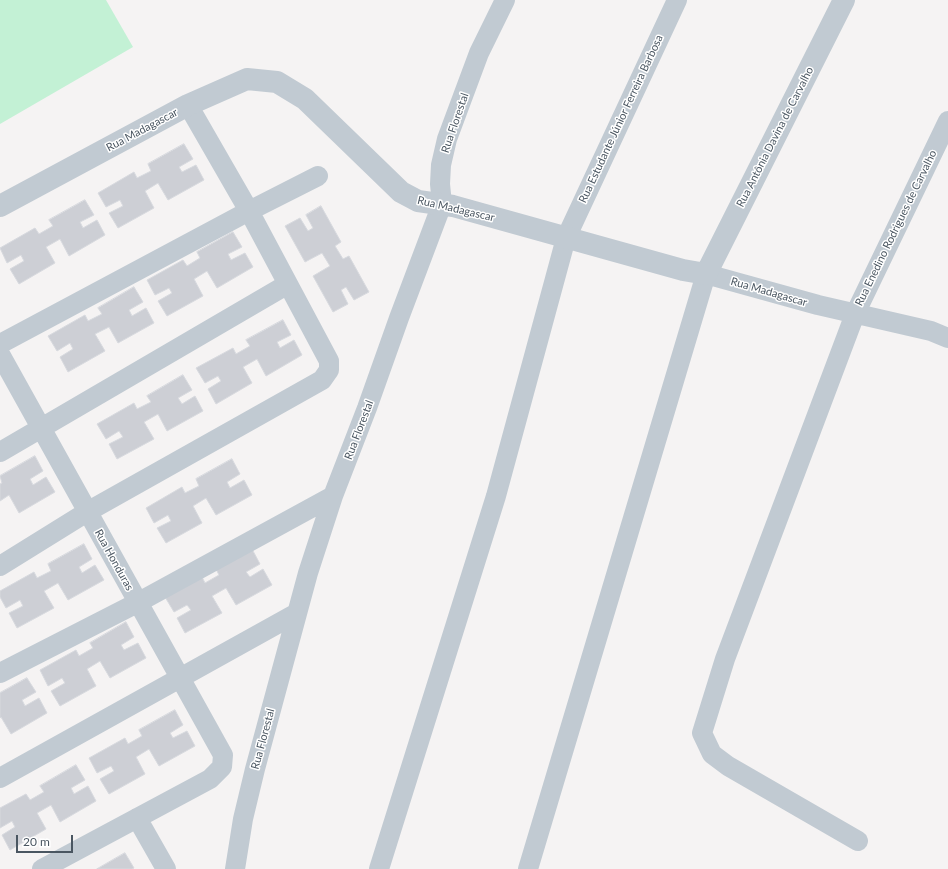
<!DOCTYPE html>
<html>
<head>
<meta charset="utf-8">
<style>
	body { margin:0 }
	#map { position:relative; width:948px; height:869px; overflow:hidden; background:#f5f3f3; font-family:Lato,sans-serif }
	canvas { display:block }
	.scale { position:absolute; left:16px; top:835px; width:57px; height:18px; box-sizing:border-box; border:2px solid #4a5661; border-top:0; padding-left:5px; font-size:12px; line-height:14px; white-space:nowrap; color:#4a5661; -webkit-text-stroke:3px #fff; paint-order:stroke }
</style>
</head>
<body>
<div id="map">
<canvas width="948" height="869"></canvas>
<div class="scale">20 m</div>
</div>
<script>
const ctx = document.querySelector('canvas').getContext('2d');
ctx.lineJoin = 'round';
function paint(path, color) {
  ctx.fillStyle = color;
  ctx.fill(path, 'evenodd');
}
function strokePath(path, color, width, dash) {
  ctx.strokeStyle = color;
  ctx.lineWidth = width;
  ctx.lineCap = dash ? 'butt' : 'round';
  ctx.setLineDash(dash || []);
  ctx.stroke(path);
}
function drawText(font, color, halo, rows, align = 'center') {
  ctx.font = font + ' Lato,sans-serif';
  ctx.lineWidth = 3;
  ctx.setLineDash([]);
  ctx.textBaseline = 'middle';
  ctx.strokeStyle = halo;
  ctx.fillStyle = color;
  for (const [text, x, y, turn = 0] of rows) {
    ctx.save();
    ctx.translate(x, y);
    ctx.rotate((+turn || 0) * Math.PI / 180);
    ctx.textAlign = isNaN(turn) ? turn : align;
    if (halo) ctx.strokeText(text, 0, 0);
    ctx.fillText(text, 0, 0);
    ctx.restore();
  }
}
const green = new Path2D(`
	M 0,0 L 106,0 L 133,47 L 0,124 Z`);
const building = new Path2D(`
	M 184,144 L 193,159 L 179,167 L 182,172 L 196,165 L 204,180 L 168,200 L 158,183 L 145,191 L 154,208 L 118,228 L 109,213 L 123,206 L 120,200 L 106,207 L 98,193 L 134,172 L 137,178 L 151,171 L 148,164 Z
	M 85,200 L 94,215 L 80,222 L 83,228 L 97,220 L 105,235 L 69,256 L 60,239 L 46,247 L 55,263 L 19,284 L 10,269 L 24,261 L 21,255 L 7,263 L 0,248 L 35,228 L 39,234 L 53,226 L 49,220 Z
	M 321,206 L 341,242 L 335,246 L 343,259 L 349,256 L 369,292 L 354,300 L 346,287 L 341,290 L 348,304 L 333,312 L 313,276 L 330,266 L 322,253 L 305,262 L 285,226 L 300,218 L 308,231 L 313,228 L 306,215 Z
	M 233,232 L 242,247 L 228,254 L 231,260 L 245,253 L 253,267 L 217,288 L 207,271 L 194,279 L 203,296 L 167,316 L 158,301 L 172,293 L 169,288 L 155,295 L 147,280 L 183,260 L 187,266 L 200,258 L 197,252 Z
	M 134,287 L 143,302 L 129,310 L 132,316 L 146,308 L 154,323 L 118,343 L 109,327 L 95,334 L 105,351 L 68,372 L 60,357 L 73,349 L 70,343 L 57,351 L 48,336 L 85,315 L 88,321 L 102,314 L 98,308 Z
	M 283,320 L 291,335 L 277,342 L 280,348 L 294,340 L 302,355 L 266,376 L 257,359 L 243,367 L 252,383 L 216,404 L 208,389 L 221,381 L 218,376 L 205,383 L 196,368 L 233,348 L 236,354 L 250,346 L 246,340 Z
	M 183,375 L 192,390 L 178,398 L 182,404 L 195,396 L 203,411 L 167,431 L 158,414 L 144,422 L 154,439 L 117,459 L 109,444 L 123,437 L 119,431 L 106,439 L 97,424 L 134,403 L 137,409 L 151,402 L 147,396 Z
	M 35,456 L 43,471 L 30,479 L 33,485 L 46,477 L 55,492 L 19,513 L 9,495 L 0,501 L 0,484 L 2,483 L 0,476 Z
	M 232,459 L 240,474 L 227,482 L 230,488 L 244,480 L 252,495 L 216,515 L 206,498 L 193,506 L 202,523 L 166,543 L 157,528 L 171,521 L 168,515 L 154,523 L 146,508 L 182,487 L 185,493 L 199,486 L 196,479 Z
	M 84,544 L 92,559 L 79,567 L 82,573 L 95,565 L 104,580 L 68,600 L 58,583 L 44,591 L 54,608 L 17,628 L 9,613 L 23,606 L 20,600 L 6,608 L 0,597 L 0,591 L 34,572 L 37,578 L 51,571 L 48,564 Z
	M 252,549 L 260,564 L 246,572 L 250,577 L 263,569 L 272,585 L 236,605 L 226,588 L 212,596 L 222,613 L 185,633 L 177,618 L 191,610 L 187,605 L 174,612 L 165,597 L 202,577 L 205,583 L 219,575 L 216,569 Z
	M 126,622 L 134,637 L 121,645 L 124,650 L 138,643 L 146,658 L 110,678 L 100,661 L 87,669 L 96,686 L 60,706 L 51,691 L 65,683 L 62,678 L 48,686 L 40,670 L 76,650 L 79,656 L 93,648 L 90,643 Z
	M 27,678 L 36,692 L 22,700 L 25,706 L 39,698 L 47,713 L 11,734 L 1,717 L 0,718 L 0,693 Z
	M 175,710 L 183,725 L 170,733 L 173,738 L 187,731 L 195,746 L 159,766 L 149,749 L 136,757 L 145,774 L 109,794 L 100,779 L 114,771 L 111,766 L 97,773 L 89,758 L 125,738 L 128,744 L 142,736 L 139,730 Z
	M 76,765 L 85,780 L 71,788 L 74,794 L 88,786 L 96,801 L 60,822 L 51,805 L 37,813 L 46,829 L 10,850 L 2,835 L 15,827 L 12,821 L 0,828 L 0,808 L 26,794 L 30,800 L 44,792 L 40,786 Z
	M 125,853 L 134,868 L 132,869 L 97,869 Z`);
const minor = new Path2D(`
	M 0,344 L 249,211 L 318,176
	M 0,354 L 223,755 L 222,767 L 210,779 L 42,869
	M 0,452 L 288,284
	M 0,566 L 87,512 L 322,380 L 329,370 L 329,361 L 249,211 L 188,105
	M 0,673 L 137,603 L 333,496
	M 0,778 L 297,613
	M 137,818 L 166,869
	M 858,841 L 728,766 L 712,754 L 702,733 L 725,659 L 855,314 L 948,121
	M 235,869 L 243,819 L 255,769 L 308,573 L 333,496 L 367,408 L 399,318 L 442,204 L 440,184 L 441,165 L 447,139 L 479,53 L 505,0
	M 379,869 L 496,496 L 566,238 L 677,0
	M 528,869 L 706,274 L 818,305 L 931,331 L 948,338`);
const tertiary = new Path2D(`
	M 0,206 L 188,105 L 247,79 L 277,82 L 305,99 L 401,192 L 418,201 L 453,206 L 683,270 L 706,274 L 844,0`);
const streetNames = [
	["Rua Estudante Júnior Ferreira Barbosa",621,119,-65],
	["Rua Florestal",455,123,-71],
	["Rua Madagascar",142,130,-28],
	["Rua Antônia Davina de Carvalho",775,137,-63],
	["Rua Madagascar",456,209,13],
	["Rua Enedino Rodrigues de Carvalho",896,228,-64],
	["Rua Madagascar",769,292,16],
	["Rua Florestal",359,430,-69],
	["Rua Honduras",114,560,61],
	["Rua Florestal",263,739,-75]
];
paint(green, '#c3f1d5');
paint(building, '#cdcfd5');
strokePath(building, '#d7d9de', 1);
strokePath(minor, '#c1cad2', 20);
strokePath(tertiary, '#c1cad2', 22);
drawText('11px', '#4a5661', '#fff', streetNames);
</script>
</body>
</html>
